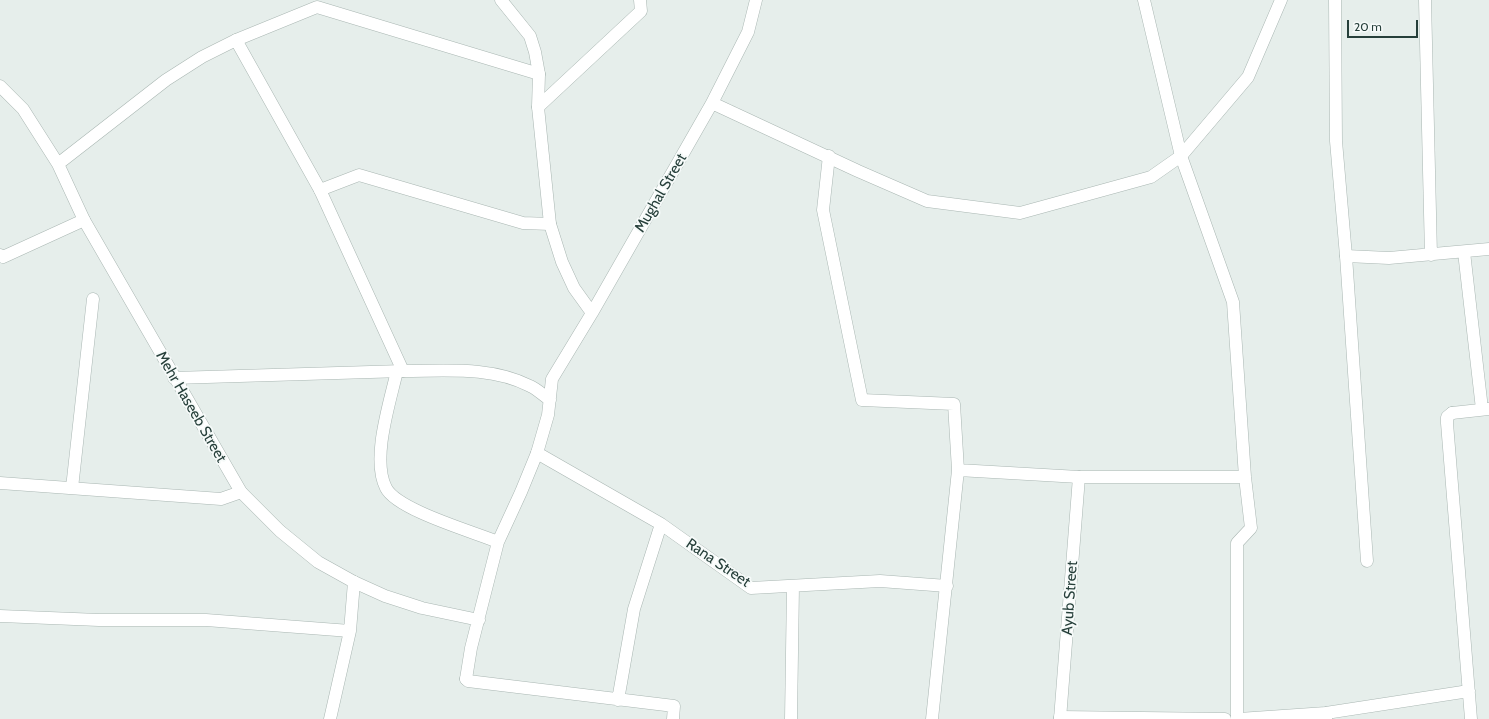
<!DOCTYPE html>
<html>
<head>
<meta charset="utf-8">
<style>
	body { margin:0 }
	#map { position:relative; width:1489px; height:719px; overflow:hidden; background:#e6eeeb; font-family:Cabin,sans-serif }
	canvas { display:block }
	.scale { position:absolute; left:1347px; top:20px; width:71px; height:18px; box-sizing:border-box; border:2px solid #263f3a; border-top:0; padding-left:5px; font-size:12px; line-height:14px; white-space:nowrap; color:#263f3a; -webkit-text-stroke:3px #f6faf9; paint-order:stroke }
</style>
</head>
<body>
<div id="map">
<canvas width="1489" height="719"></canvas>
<div class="scale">20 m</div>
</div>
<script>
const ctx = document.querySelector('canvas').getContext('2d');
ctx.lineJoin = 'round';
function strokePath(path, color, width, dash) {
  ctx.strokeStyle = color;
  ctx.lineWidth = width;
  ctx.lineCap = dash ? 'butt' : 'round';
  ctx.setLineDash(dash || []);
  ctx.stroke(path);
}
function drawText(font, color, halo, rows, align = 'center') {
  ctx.font = font + ' Cabin,sans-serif';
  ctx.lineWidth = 3.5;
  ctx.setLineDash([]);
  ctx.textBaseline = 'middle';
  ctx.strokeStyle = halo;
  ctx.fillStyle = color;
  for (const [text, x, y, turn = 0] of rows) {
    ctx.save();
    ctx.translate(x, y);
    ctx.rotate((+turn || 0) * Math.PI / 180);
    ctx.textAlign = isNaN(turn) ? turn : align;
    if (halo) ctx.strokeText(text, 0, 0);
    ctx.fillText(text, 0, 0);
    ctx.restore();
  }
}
const service = new Path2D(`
	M 1144,0 L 1181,156 L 1233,302 L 1245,477 L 1251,528 L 1237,543 L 1237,719
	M 1335,0 L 1336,141 L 1346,256 L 1367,561
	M 236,40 L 317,7 L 539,74
	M 538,107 L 641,11 L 640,0
	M 829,156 L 823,210 L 862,400 L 954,404 L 958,470 L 932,719
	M 320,190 L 359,175 L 523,223 L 550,224
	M 0,255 L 3,257 L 84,220
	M 174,378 L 403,371
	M 1452,413 L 1447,417 L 1447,423 L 1471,719
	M 537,453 L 661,524 L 751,588 L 880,581 L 947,586
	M 958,470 L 1079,477 L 1245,477
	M 0,483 L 221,499 L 241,492
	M 72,488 L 93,299
	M 0,616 L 99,620 L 206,620 L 350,631
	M 466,679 L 468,681 L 674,706 L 673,719
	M 618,700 L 634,609 L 661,524
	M 1060,717 L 1225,719
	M 330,719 L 350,631 L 354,582
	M 791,719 L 793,586
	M 1239,719 L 1326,713 L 1469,691`);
const minor = new Path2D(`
	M 501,0 L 530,36 L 535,52 L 539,74 L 538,107 L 550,224 L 562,262 L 574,288 L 592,313
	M 1425,0 L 1431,255
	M 0,86 L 23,109 L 58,164 L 84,220 L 241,492 L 280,531 L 318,562 L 354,582 L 385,596 L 422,608 L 479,620
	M 712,103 L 858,171 L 927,201 L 1020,213 L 1151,177 L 1181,156 L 1248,77 L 1281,0
	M 58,164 L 166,80 L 202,57 L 236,40 L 320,190 L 403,371 C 446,371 491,366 530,386 C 537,389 544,396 550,400
	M 1464,252 L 1482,409
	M 1346,256 L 1389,258 L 1489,249
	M 397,371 C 390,402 371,459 386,488 C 397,510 474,532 498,542
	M 1452,413 L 1489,409
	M 466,679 L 471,648 L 498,542 L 521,492 L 537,453 L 548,415 L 552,379 L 592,313 L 712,103 L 748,32 L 756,0
	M 1060,719 L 1079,477
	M 1326,719 L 1326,713`);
const streetNames = [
	["Mughal Street",661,193,-60],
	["Mehr Haseeb Street",191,407,60],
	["Rana Street",718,563,34],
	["Ayub Street",1070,598,-86]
];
strokePath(service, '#a9b6b2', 13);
strokePath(minor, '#a9b6b2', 13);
strokePath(service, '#fff', 12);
strokePath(minor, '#fff', 12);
drawText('15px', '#263f3a', '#f6faf9', streetNames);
</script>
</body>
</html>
